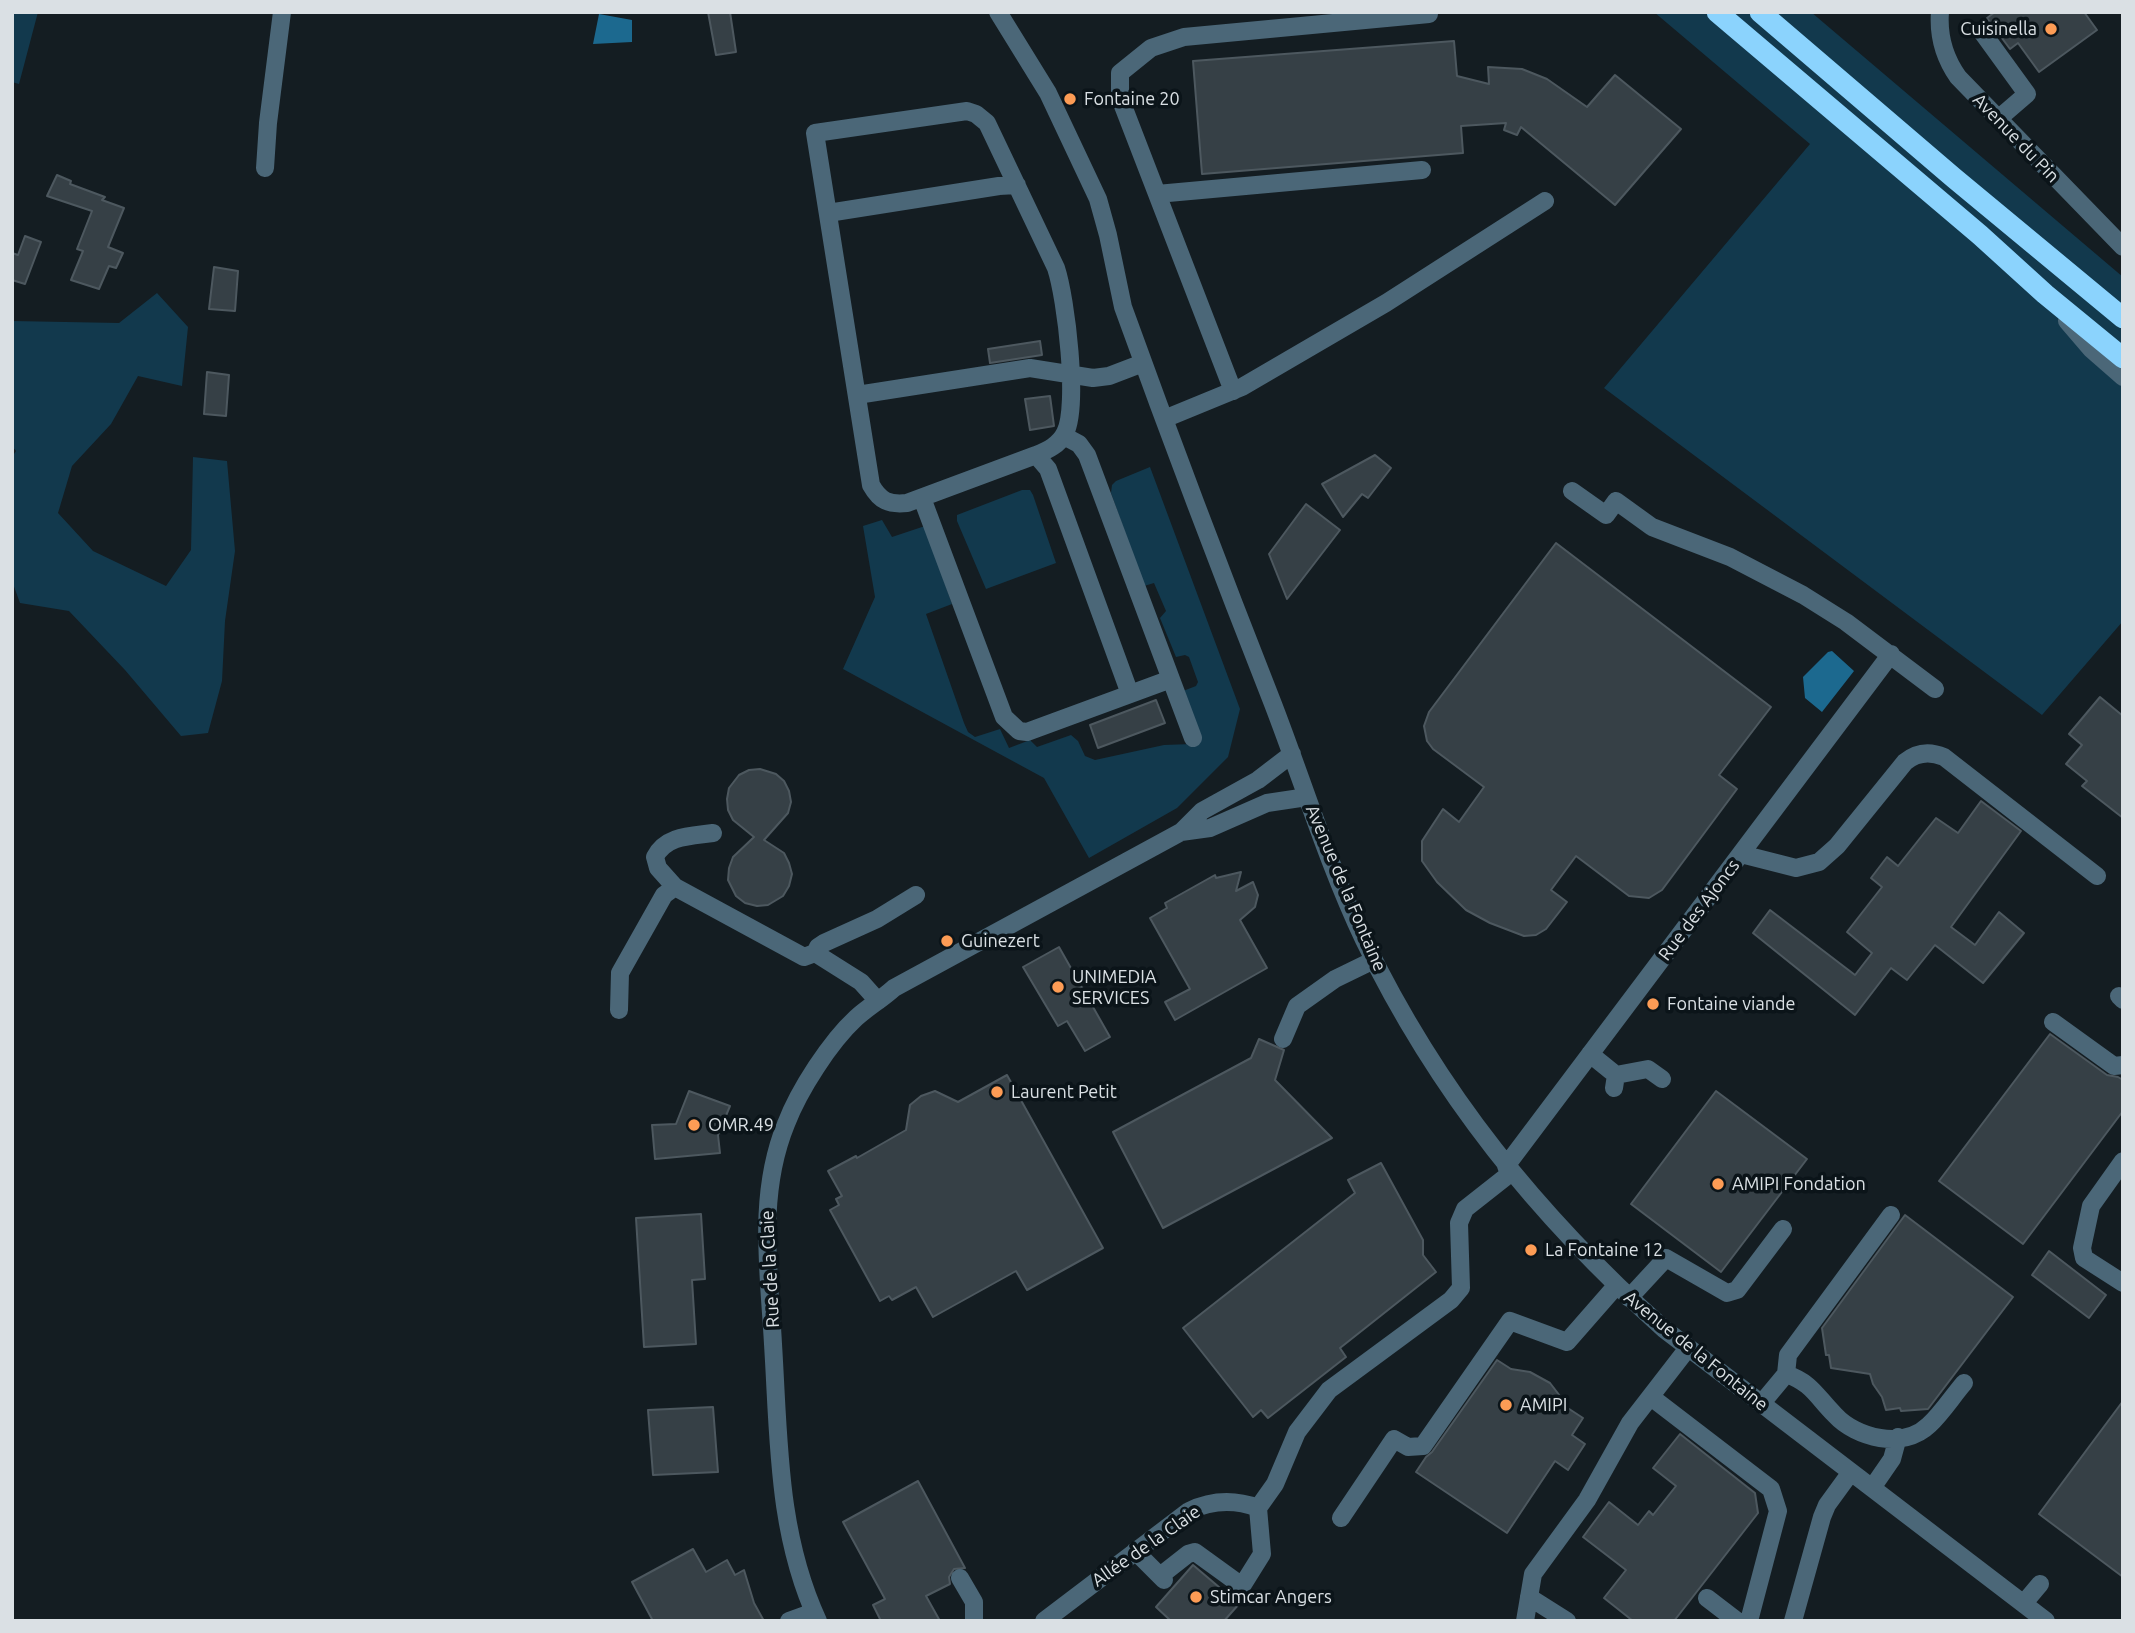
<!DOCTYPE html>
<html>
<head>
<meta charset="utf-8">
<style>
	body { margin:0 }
	#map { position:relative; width:2135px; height:1633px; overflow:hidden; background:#141d22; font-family:Ubuntu,sans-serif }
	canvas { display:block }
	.frame { position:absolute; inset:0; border:14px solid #dae0e4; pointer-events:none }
</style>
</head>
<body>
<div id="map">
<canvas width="2135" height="1633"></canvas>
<div class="frame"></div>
</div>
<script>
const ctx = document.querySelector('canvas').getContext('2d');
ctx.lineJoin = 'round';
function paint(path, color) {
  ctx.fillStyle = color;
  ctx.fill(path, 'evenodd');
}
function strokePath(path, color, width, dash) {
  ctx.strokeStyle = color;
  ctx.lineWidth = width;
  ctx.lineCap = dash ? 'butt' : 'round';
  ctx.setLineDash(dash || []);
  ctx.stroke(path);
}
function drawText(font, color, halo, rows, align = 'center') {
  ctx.font = font + ' Ubuntu,sans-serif';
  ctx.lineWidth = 7;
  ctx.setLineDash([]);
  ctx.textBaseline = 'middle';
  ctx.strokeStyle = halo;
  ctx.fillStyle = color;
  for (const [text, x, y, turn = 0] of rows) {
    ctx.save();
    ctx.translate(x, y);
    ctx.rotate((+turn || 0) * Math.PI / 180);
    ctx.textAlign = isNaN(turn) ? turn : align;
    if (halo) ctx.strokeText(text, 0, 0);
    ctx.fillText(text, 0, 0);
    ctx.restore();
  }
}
const green = new Path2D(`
	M 12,12 L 38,12 L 19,84 L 12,82 Z
	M 1654,12 L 1811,12 L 2123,277 L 2123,621 L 2042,715 L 1604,388 L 1810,144 Z
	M 157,293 L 188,327 L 182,386 L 138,376 L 111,424 L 72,466 L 58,513 L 93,551 L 166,586 L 191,550 L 193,457 L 227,461 L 235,551 L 225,621 L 222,681 L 208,733 L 181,736 L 125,670 L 69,611 L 20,603 L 12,581 L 12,457 L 16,451 L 12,446 L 12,321 L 119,323 Z
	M 1150,467 L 1240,709 L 1228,757 L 1177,808 L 1089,858 L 1044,778 L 843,669 L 875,597 L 863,526 L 882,520 L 892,537 L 925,526 L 952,604 L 926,614 L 964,723 L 968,732 L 975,737 L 1000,729 L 1009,748 L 1030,740 L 1037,747 L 1071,735 L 1078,741 L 1085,756 L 1095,760 L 1164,745 L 1192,744 L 1201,740 L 1183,691 L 1196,686 L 1198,682 L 1189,657 L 1185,655 L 1176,657 L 1160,618 L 1166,611 L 1154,583 L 1144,586 L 1111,493 L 1112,485 L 1116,481 Z
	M 1022,490 L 1030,490 L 1033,495 L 1056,563 L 986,589 L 957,521 L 957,515 Z`);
const water = new Path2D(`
	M 599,14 L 632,20 L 632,42 L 593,44 Z
	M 1832,651 L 1854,671 L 1822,712 L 1805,698 L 1803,677 L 1828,652 Z`);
const building = new Path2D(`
	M 708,12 L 730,12 L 736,52 L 716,55 Z
	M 1995,12 L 2084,12 L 2097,30 L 2039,72 L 2018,43 L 2010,49 L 1987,18 Z
	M 1454,41 L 1457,76 L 1489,84 L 1488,67 L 1522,69 L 1547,79 L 1587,107 L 1615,75 L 1681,129 L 1615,205 L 1521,127 L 1517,135 L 1504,130 L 1506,123 L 1461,126 L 1463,153 L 1202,174 L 1193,61 Z
	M 57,175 L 71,181 L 70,184 L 105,197 L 102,200 L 124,208 L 108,247 L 123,253 L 116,268 L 109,266 L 99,289 L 71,280 L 83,251 L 77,249 L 92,211 L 47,196 Z
	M 25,236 L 41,242 L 25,284 L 12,280 L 12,253 L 18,255 Z
	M 214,267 L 238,271 L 235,311 L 209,309 Z
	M 1040,341 L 1042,355 L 990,363 L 988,349 Z
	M 207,372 L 229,375 L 226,416 L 204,414 Z
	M 1050,396 L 1054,426 L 1030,430 L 1025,399 Z
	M 1375,455 L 1391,468 L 1368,498 L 1362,494 L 1343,517 L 1322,484 Z
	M 1306,504 L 1340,530 L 1287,599 L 1269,554 Z
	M 1556,543 L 1771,707 L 1719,775 L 1737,789 L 1662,890 L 1649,898 L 1629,896 L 1576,856 L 1551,890 L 1567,902 L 1546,929 L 1536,935 L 1524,936 L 1490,923 L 1466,910 L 1437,882 L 1422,861 L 1422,841 L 1443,809 L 1459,822 L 1484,787 L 1433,749 L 1427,741 L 1424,726 L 1429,712 Z
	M 2100,697 L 2123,716 L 2123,818 L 2082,786 L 2087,781 L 2066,764 L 2082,745 L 2069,734 Z
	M 1156,700 L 1165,723 L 1098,748 L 1090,725 Z
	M 760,769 L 776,774 L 784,781 L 789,791 L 791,802 L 788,813 L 764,840 L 784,853 L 789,863 L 792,874 L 789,886 L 783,896 L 768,905 L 757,906 L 745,903 L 736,896 L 728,880 L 729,868 L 733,857 L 754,837 L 733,820 L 728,810 L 727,799 L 729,788 L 739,775 L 749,770 Z
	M 1981,801 L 2021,831 L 1951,927 L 1975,945 L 1999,912 L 2024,933 L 1983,983 L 1935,945 L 1907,980 L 1891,968 L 1855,1015 L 1753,933 L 1770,910 L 1855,975 L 1872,953 L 1847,932 L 1882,887 L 1871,878 L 1887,857 L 1898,866 L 1936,818 L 1958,833 Z
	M 1241,872 L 1236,891 L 1253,882 L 1258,895 L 1255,907 L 1240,920 L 1267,968 L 1175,1020 L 1165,1002 L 1190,989 L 1150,918 L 1167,908 L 1165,903 L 1215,875 L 1216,878 Z
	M 1059,947 L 1110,1037 L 1085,1051 L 1067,1021 L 1058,1026 L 1023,967 Z
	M 2050,1034 L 2107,1075 L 2118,1077 L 2123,1080 L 2123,1111 L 2023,1244 L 1939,1181 Z
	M 1259,1039 L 1284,1050 L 1275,1080 L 1332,1138 L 1163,1228 L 1113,1132 L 1251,1058 Z
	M 1007,1075 L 1103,1248 L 1027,1290 L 1016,1271 L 933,1317 L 916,1287 L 892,1300 L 889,1296 L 880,1301 L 830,1210 L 839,1205 L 836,1199 L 842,1196 L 828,1171 L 856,1156 L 857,1158 L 906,1130 L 910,1105 L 921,1096 L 935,1091 L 958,1102 Z
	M 689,1091 L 730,1106 L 718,1135 L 720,1153 L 655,1159 L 652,1125 L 676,1124 Z
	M 1716,1091 L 1807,1159 L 1721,1272 L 1631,1204 Z
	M 1381,1163 L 1423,1240 L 1423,1255 L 1436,1272 L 1340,1348 L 1346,1357 L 1268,1418 L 1261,1410 L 1253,1417 L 1183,1328 L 1355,1193 L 1348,1180 Z
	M 701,1214 L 705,1279 L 692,1280 L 696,1344 L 644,1347 L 636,1218 Z
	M 1905,1215 L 2013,1297 L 1928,1409 L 1901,1411 L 1900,1408 L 1886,1410 L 1882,1397 L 1873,1384 L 1870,1374 L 1831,1368 L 1829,1355 L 1826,1355 L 1822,1328 Z
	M 2049,1251 L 2106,1295 L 2089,1318 L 2032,1275 Z
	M 1497,1360 L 1511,1369 L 1530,1372 L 1550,1383 L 1560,1396 L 1557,1401 L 1583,1418 L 1572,1435 L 1585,1444 L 1568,1470 L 1555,1461 L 1507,1533 L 1416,1472 L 1426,1457 L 1432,1452 Z
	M 2123,1401 L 2123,1577 L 2039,1514 Z
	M 713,1407 L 718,1472 L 653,1475 L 648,1410 Z
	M 1680,1434 L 1755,1493 L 1758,1513 L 1674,1621 L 1633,1621 L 1604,1598 L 1626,1570 L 1583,1537 L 1609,1502 L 1638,1525 L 1649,1511 L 1653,1515 L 1676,1486 L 1653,1468 Z
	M 918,1481 L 965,1568 L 954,1569 L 949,1577 L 950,1584 L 926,1596 L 940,1621 L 881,1621 L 873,1605 L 885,1599 L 843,1522 Z
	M 693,1549 L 706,1572 L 727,1560 L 735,1575 L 744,1570 L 754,1603 L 764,1621 L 653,1621 L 632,1582 Z
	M 1193,1565 L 1239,1604 L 1224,1621 L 1171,1621 L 1156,1607 Z`);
const minor = new Path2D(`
	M 998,12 L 1048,93 L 1098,199 L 1108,235 L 1123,307 C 1171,440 1221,572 1273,704 C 1303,782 1328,864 1364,940 C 1438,1093 1538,1216 1664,1329 L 2046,1621
	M 1940,12 C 1938,37 1944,57 1958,77 L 2123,247
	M 1982,32 L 2027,94 L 1998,119
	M 967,111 L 976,114 L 987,123 L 1056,268 C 1066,298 1079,406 1065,433 C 1059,445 1048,450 1036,455 L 907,503 C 889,505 880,501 871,485 L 815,133 Z
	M 265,168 L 268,123 L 282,12
	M 1157,194 L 1422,170
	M 828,213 L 999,186 L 1017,185
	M 2067,321 L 2091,349 L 2123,377
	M 1233,391 L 1120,98 L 1120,73 L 1151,48 L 1184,37 L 1429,14
	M 857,395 L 1030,368 L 1093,378 L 1109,376 L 1143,363
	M 1164,419 L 1242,387 L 1386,303 L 1545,201
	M 1064,436 L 1079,444 L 1087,455 L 1193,738
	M 1036,455 L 1048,469 L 1130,694
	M 1572,491 L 1606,515 L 1616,501 L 1652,527 L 1730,557 L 1803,595 L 1846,622 L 1935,689
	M 922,498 L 1004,717 L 1019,731 L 1027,732 L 1171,679
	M 1181,832 L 1210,828 L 1267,803 L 1307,797
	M 1741,854 L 1796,868 L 1819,862 L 1837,846 L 1905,762 C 1917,752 1930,751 1944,757 L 2097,876
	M 675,887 L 658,868 L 655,857 C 666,835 692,836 713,833
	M 2119,996 L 2123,1000
	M 878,1001 L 861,982 L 815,953 L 818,947 L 824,943 L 877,919 L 916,895
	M 619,1010 L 620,973 L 664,895 L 675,887 L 804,957 L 815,953
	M 2053,1022 L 2114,1066 L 2123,1065
	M 1283,1039 L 1297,1006 L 1335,979 L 1374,960
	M 1590,1054 L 1616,1075 L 1614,1088
	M 1616,1075 L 1648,1069 L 1662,1079
	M 2123,1161 L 2091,1206 L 2082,1248 L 2084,1258 L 2123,1283
	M 1506,1166 L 1891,654
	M 1629,1298 L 1666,1258 L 1727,1293 L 1737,1290 L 1783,1229
	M 1786,1374 C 1812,1383 1816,1396 1835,1415 C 1856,1438 1903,1450 1929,1425 C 1942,1413 1952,1397 1964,1383
	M 1651,1397 L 1771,1489 L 1778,1511 L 1749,1621
	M 1761,1404 L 1786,1374 L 1788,1355 L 1891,1215
	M 1872,1488 L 1892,1459 L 1898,1437
	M 1341,1518 L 1394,1439 L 1408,1447 L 1423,1446 L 1510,1321 L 1567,1342 L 1616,1286
	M 1135,1551 L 1164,1580
	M 1160,1576 L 1188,1554 L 1195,1552 L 1242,1586 L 1262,1554 L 1258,1508 L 1275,1484 L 1297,1432 L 1329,1390 L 1451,1300 L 1461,1288 L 1459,1223 L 1465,1209 L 1512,1172
	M 960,1578 L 974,1602 L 974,1621
	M 1529,1597 L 1567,1621
	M 1707,1598 L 1737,1621
	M 2024,1603 L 2040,1584
	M 789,1621 L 814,1612
	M 818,1621 C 777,1533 779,1439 773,1344 C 769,1270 757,1195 786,1124 C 799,1090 830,1042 856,1018 C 868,1007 882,999 894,988 L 1181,832 L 1202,811 L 1258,780 L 1292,754
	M 1044,1621 L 1189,1511 C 1212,1500 1234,1499 1258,1508
	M 1525,1621 L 1533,1574 L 1587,1500 L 1630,1423 L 1688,1348
	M 1793,1621 L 1822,1517 L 1827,1505 L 1851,1472`);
const highway = new Path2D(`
	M 1717,12 L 1980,235 L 2045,294 L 2123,358
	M 1760,12 L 1954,178 L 2123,318`);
const markers = [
	[2051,29,7,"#fd9c55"],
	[1070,99,7,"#fd9c55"],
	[947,941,7,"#fd9c55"],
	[1058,987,7,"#fd9c55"],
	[1653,1004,7,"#fd9c55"],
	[997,1092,7,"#fd9c55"],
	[694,1125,7,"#fd9c55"],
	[1718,1184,7,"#fd9c55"],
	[1531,1250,7,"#fd9c55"],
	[1506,1405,7,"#fd9c55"],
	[1196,1597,7,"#fd9c55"]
];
const poiNames = [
	["Cuisinella",2037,29,"right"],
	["Fontaine 20",1084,99],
	["Guinezert",961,941],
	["UNIMEDIA",1072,977],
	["SERVICES",1072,998],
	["Fontaine viande",1667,1004],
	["Laurent Petit",1011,1092],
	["OMR.49",708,1125],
	["AMIPI Fondation",1732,1184],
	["La Fontaine 12",1545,1250],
	["AMIPI",1520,1405],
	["Stimcar Angers",1210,1597]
];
const streetNames = [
	["Avenue du Pin",2016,138,46],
	["Avenue de la Fontaine",1346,888,67],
	["Rue des Ajoncs",1699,910,-53],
	["Rue de la Claie",770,1269,-93],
	["Avenue de la Fontaine",1696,1351,39],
	["Allée de la Claie",1146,1546,-35]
];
paint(green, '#12394d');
paint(water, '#1c698f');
paint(building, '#364046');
strokePath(building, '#4d585f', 2);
strokePath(minor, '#4b6778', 18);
strokePath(highway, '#8bd3fd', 21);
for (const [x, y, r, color] of markers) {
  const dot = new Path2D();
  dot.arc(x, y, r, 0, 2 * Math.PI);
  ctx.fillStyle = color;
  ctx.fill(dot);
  strokePath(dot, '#0b1419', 2.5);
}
drawText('18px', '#dae0e4', '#0b1419', poiNames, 'left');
drawText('18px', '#dae0e4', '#0b1419', streetNames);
</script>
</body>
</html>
